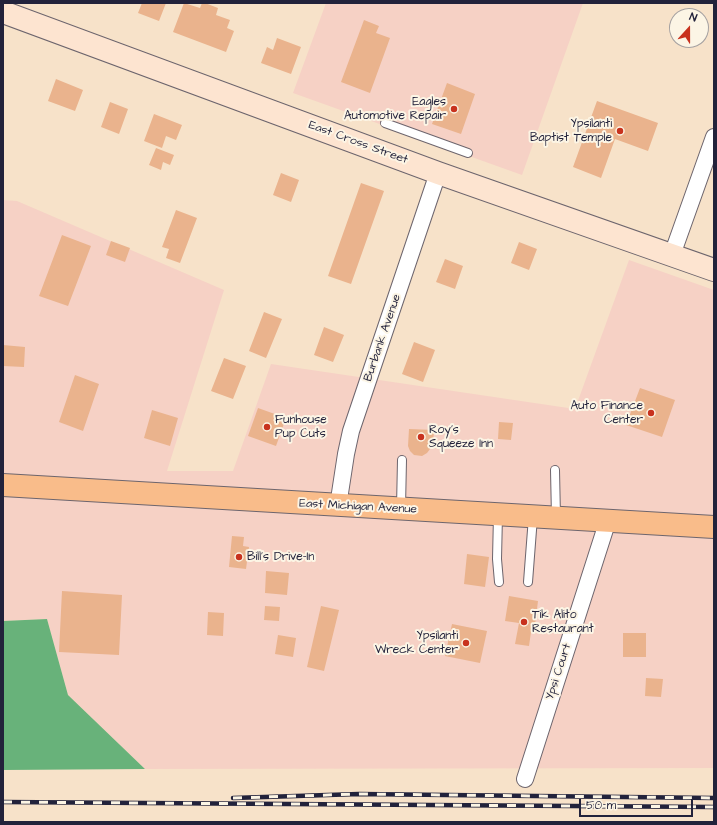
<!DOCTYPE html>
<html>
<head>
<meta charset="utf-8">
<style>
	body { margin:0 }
	#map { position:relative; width:717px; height:825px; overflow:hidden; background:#f7e2c9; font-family:"Architects Daughter",sans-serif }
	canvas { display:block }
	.frame { position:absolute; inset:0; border:4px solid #22223b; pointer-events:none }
	.north { position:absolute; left:669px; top:8px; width:40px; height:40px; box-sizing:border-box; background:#fcf5e5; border:1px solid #a5a1a1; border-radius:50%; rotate:21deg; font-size:11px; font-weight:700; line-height:16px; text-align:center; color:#22223b }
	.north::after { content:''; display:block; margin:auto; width:14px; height:18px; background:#c8321e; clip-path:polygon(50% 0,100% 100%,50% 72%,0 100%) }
	.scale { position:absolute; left:579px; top:799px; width:114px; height:18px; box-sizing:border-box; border:2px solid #22223b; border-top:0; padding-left:5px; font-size:12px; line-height:14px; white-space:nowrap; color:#22223b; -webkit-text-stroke:3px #fcf5e5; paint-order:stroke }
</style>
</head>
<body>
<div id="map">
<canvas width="717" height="825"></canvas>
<div class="frame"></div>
<div class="north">N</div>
<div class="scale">50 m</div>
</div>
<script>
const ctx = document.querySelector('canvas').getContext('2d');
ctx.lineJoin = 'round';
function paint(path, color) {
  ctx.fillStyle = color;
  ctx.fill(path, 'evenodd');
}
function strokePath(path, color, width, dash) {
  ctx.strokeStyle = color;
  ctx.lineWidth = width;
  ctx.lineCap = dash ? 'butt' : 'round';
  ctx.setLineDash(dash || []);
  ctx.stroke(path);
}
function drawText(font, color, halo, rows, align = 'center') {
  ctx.font = font + ' "Architects Daughter",sans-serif';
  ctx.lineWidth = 4;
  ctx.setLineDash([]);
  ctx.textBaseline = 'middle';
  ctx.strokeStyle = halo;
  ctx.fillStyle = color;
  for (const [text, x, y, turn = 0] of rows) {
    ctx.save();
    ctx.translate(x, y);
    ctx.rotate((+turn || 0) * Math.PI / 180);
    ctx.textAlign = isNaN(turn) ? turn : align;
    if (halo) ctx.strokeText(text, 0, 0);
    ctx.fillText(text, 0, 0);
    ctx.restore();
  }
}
const built = new Path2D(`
	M 326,3 L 583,3 L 522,175 L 293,93 Z
	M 3,200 L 17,201 L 224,290 L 167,471 L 233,471 L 271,364 L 575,409 L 629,260 L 714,290 L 714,768 L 145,769 L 68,695 L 47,619 L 3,621 Z`);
const forest = new Path2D(`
	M 47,619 L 68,695 L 145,769 L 3,770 L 3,621 Z`);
const building = new Path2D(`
	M 142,3 L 166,3 L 159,21 L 138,13 Z
	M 184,3 L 200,8 L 202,3 L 205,3 L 218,8 L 216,15 L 230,20 L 227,28 L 234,31 L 226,52 L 173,32 Z
	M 364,20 L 379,26 L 376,33 L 390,38 L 370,93 L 341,82 Z
	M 277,38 L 301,47 L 291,74 L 261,63 L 267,47 L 273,50 Z
	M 56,79 L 83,90 L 75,111 L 48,101 Z
	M 447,83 L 475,94 L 461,134 L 432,124 Z
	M 597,101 L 658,123 L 648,151 L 615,139 L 601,178 L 573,167 Z
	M 110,102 L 128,109 L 119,134 L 101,127 Z
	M 154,114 L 182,125 L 176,140 L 166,136 L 162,148 L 144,141 Z
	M 156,148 L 174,155 L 170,165 L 163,162 L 161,170 L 149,165 Z
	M 281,173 L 299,180 L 291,202 L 273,195 Z
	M 361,183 L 384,191 L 351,284 L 328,276 Z
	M 176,210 L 197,218 L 180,263 L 166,258 L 169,249 L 162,247 Z
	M 62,235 L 91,246 L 68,306 L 39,296 Z
	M 111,241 L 130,248 L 125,262 L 106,255 Z
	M 519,242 L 537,249 L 529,270 L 511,263 Z
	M 445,259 L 463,266 L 455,289 L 436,282 Z
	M 264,312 L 282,319 L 266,358 L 249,351 Z
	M 324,327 L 344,335 L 333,362 L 314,355 Z
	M 414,342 L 435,350 L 423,382 L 402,374 Z
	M 3,345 L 25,347 L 24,367 L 3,366 Z
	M 224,358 L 246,366 L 233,399 L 211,391 Z
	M 75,375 L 99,384 L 83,431 L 59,422 Z
	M 640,388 L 675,400 L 662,437 L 626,425 Z
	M 258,408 L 286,418 L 276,446 L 248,436 Z
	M 152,410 L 178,418 L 170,446 L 144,438 Z
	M 499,422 L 513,423 L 511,440 L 498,439 Z
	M 409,429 L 434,430 L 433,444 L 430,444 L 430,449 L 427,453 L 422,456 L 414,455 L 410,451 L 408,446 Z
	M 232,536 L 244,537 L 243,546 L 249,547 L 246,569 L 229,567 Z
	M 467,554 L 489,557 L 485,587 L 464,584 Z
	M 266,571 L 289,573 L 287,595 L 265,593 Z
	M 62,591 L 122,595 L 119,655 L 59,652 Z
	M 509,596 L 538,601 L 535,625 L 532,625 L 529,646 L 515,644 L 519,623 L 505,621 Z
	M 265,606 L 280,607 L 279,621 L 264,620 Z
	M 321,606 L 339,610 L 324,671 L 307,667 Z
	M 208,612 L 224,613 L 223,636 L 207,635 Z
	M 452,624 L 487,631 L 480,663 L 445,656 Z
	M 623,633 L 646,633 L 646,657 L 623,657 Z
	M 278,635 L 296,638 L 293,657 L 275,654 Z
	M 646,678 L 663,679 L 661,697 L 645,696 Z`);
const lane = new Path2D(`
	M 385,123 L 468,153
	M 555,470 L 556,517
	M 401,507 L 402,460
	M 498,515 L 497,559 L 499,582
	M 528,582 L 533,517`);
const street = new Path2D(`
	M 672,255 L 714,137
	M 338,506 L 346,454 L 351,431 L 438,173
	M 525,779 L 608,520`);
const secondary = new Path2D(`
	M 3,12 L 438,173 L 714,270`);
const primary = new Path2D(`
	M 3,485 L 714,527`);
const rail = new Path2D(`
	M 233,798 L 359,794 L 714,798
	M 3,802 L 714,807`);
const markers = [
	[454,109,4,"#c8321e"],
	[620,131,4,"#c8321e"],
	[651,413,4,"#c8321e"],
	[267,427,4,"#c8321e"],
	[421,437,4,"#c8321e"],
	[239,557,4,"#c8321e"],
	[524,622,4,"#c8321e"],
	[466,643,4,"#c8321e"]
];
const poiNames = [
	["Eagles",446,102],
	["Automotive Repair",446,116],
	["Ypsilanti",612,124],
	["Baptist Temple",612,138],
	["Auto Finance",643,406],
	["Center",643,420],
	["Funhouse",275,420,"left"],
	["Pup Cuts",275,434,"left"],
	["Roy's",429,430,"left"],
	["Squeeze Inn",429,444,"left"],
	["Bill's Drive-In",247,557,"left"],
	["Tik Alito",532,615,"left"],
	["Restaurant",532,629,"left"],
	["Ypsilanti",458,636],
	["Wreck Center",458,650]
];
const streetNames = [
	["East Cross Street",358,143,20],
	["Burbank Avenue",383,338,-71],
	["East Michigan Avenue",358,507,3],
	["Ypsi Court",559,672,-72]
];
paint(built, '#f6d1c5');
paint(forest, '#68b27a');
paint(building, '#eab38d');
strokePath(lane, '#6d656d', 10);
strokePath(street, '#6d656d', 18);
strokePath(secondary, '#6d656d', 24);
strokePath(primary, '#6d656d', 24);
strokePath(lane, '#fff', 8);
strokePath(street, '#fff', 16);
strokePath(secondary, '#fde4d0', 22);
strokePath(primary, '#f9bc8a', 22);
strokePath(rail, '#22223b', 4.5);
strokePath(rail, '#fcf5e5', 3, [9]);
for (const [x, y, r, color] of markers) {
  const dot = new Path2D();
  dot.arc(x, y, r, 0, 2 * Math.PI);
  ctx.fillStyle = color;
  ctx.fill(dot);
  strokePath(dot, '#fcf5e5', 1.5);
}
drawText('12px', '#22223b', '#fcf5e5', poiNames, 'right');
drawText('12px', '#22223b', '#fcf5e5', streetNames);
</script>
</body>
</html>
